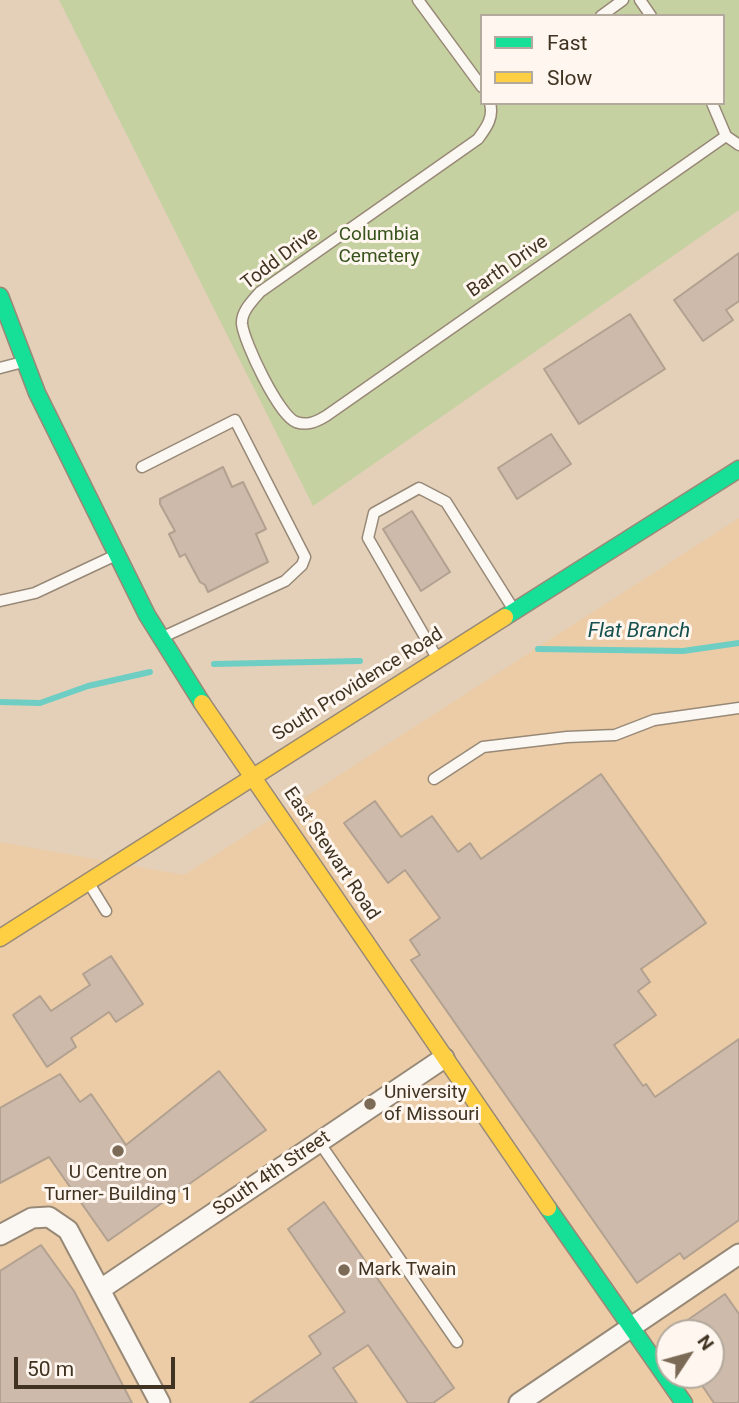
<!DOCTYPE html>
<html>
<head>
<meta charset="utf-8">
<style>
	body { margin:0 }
	#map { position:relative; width:739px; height:1403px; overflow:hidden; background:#e4d0b8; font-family:Roboto,sans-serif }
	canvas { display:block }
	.legend { position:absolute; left:480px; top:14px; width:245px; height:91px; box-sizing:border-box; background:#fff7ef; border:2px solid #b3a99d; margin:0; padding:9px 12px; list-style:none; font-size:21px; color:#413322 }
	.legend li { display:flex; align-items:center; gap:14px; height:35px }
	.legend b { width:35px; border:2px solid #b3a99d }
	.north { position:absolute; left:655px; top:1319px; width:70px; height:70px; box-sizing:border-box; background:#fff7ef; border:2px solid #b3a99d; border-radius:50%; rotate:54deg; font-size:19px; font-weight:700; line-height:28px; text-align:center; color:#413322 }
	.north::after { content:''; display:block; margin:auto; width:24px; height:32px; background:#7a6a56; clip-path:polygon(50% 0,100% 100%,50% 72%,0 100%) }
	.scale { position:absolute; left:14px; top:1357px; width:161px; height:32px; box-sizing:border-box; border:4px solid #413322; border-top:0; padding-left:9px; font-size:21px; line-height:24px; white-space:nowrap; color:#413322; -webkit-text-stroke:5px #fff7ef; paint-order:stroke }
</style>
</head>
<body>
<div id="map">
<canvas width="739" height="1403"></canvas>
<ul class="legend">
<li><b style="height:9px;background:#16e098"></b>Fast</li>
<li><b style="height:9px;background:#ffcf43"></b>Slow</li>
</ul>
<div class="north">N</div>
<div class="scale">50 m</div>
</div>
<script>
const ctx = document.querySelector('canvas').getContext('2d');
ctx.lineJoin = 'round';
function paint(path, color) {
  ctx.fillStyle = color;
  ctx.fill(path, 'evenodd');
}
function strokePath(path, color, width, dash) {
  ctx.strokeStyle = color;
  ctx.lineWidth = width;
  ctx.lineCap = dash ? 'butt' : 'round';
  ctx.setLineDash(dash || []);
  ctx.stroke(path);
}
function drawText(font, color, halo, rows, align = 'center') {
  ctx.font = font + ' Roboto,sans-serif';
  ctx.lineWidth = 6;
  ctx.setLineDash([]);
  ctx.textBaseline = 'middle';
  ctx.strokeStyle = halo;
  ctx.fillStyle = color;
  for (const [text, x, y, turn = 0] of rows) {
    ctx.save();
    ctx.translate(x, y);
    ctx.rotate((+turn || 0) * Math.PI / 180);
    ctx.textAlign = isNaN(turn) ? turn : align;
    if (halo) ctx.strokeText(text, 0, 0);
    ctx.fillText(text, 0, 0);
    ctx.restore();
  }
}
const built = new Path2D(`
	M 739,518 L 739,1403 L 0,1403 L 0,842 L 184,875 ZM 669,1333 L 711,1333 L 711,1375 L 669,1375 Z`);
const green = new Path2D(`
	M 59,0 L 739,0 L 739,210 L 313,506 ZM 482,16 L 723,16 L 723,103 L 482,103 Z`);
const stream = new Path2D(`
	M 538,649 L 683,651 L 739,643
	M 214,664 L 360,661
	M 0,702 L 40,703 L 88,686 L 150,672`);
const building = new Path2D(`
	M 739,253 L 739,301 L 726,310 L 733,320 L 703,341 L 674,300 Z
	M 630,314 L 665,369 L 579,424 L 544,369 Z
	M 551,434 L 571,464 L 517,499 L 498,468 Z
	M 223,467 L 232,487 L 243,482 L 266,529 L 256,534 L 268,562 L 208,592 L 205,585 L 200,582 L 185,554 L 180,557 L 169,534 L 175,531 L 160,504 L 160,499 Z
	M 412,511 L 450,572 L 421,591 L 383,529 Z
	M 601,774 L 706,923 L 641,969 L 650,982 L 638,991 L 656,1015 L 614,1045 L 643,1086 L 646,1084 L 655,1097 L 739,1039 L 739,1220 L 684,1259 L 680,1253 L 637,1283 L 411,960 L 420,955 L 410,940 L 440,918 L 405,870 L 388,883 L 344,823 L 375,801 L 401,837 L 432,816 L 458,852 L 470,843 L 481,859 Z
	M 111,956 L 143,1004 L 116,1022 L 109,1012 L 71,1038 L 76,1047 L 47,1067 L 13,1015 L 40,996 L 51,1011 L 90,985 L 83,974 Z
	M 219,1071 L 266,1130 L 108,1241 L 49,1157 L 0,1183 L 0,1108 L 60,1074 L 80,1102 L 91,1094 L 126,1145 Z
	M 324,1202 L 454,1388 L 433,1403 L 408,1403 L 368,1345 L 333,1368 L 357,1403 L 250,1403 L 321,1354 L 309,1336 L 345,1312 L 288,1229 Z
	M 41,1245 L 74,1291 L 132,1403 L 0,1403 L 0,1271 Z
	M 725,1294 L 739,1314 L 739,1403 L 714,1403 L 695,1375 L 711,1375 L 711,1333 L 669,1333 Z`);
const lane = new Path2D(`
	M 418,0 L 482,87
	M 640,0 L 651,16
	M 601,16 L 623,0
	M 490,103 C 494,118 486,128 478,139 L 260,292 C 252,301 241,312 242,324 C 244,342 279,416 296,422 C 307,426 316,422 326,416 L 726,136 L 739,145
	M 712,103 L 726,136
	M 0,368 L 23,362
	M 142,467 L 235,420 L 305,557 L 302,565 L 285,581 L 165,636
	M 0,601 L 35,593 L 116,555
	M 437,658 L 368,538 L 374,513 L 419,488 L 446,502 L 512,607
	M 434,779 L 483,747 L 567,737 L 615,735 L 654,720 L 739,708
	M 90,885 L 106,911
	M 319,1142 L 457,1342`);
const street = new Path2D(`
	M 0,1235 L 32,1218 L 49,1217 L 68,1230 L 160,1403
	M 101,1289 L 444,1058
	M 519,1403 L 739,1254`);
const fast = new Path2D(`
	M 0,296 L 37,393 L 147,615 L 202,703
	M 505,617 L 739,469
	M 548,1208 L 684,1403`);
const slow = new Path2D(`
	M 202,703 L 548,1208
	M 0,938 L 505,617`);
const markers = [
	[370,1104,7,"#7a6a56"],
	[118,1151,7,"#7a6a56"],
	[344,1270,7,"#7a6a56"]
];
const parkNames = [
	["Columbia",379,235],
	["Cemetery",379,257]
];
const streetNames = [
	["Todd Drive",280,259,-37],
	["Barth Drive",508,267,-35],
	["South Providence Road",358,685,-32],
	["East Stewart Road",331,854,56],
	["South 4th Street",272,1174,-34]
];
const poiNames = [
	["University",384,1093],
	["of Missouri",384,1115],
	["U Centre on",118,1173,"center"],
	["Turner- Building 1",118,1195,"center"],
	["Mark Twain",358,1270]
];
const waterNames = [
	["Flat Branch",639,632]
];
paint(built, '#ebcca6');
paint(green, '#c5d1a0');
strokePath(stream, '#6ecec3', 6);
paint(building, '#cdbaaa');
strokePath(building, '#b2a190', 2);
strokePath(lane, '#988977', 13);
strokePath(street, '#988977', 23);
strokePath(fast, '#988977', 19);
strokePath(slow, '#988977', 19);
strokePath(lane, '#fbf8f4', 10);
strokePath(street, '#fbf8f4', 19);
strokePath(fast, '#16e098', 16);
strokePath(slow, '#ffcf43', 16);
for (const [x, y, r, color] of markers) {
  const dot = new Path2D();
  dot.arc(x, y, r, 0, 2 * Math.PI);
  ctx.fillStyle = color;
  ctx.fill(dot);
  strokePath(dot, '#fff7ef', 2.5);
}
drawText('19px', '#37531b', '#fff7ef', parkNames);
drawText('19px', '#413322', '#fff7ef', streetNames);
drawText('19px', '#413322', '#fff7ef', poiNames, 'left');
drawText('italic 21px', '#15514f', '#fff7ef', waterNames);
</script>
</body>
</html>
